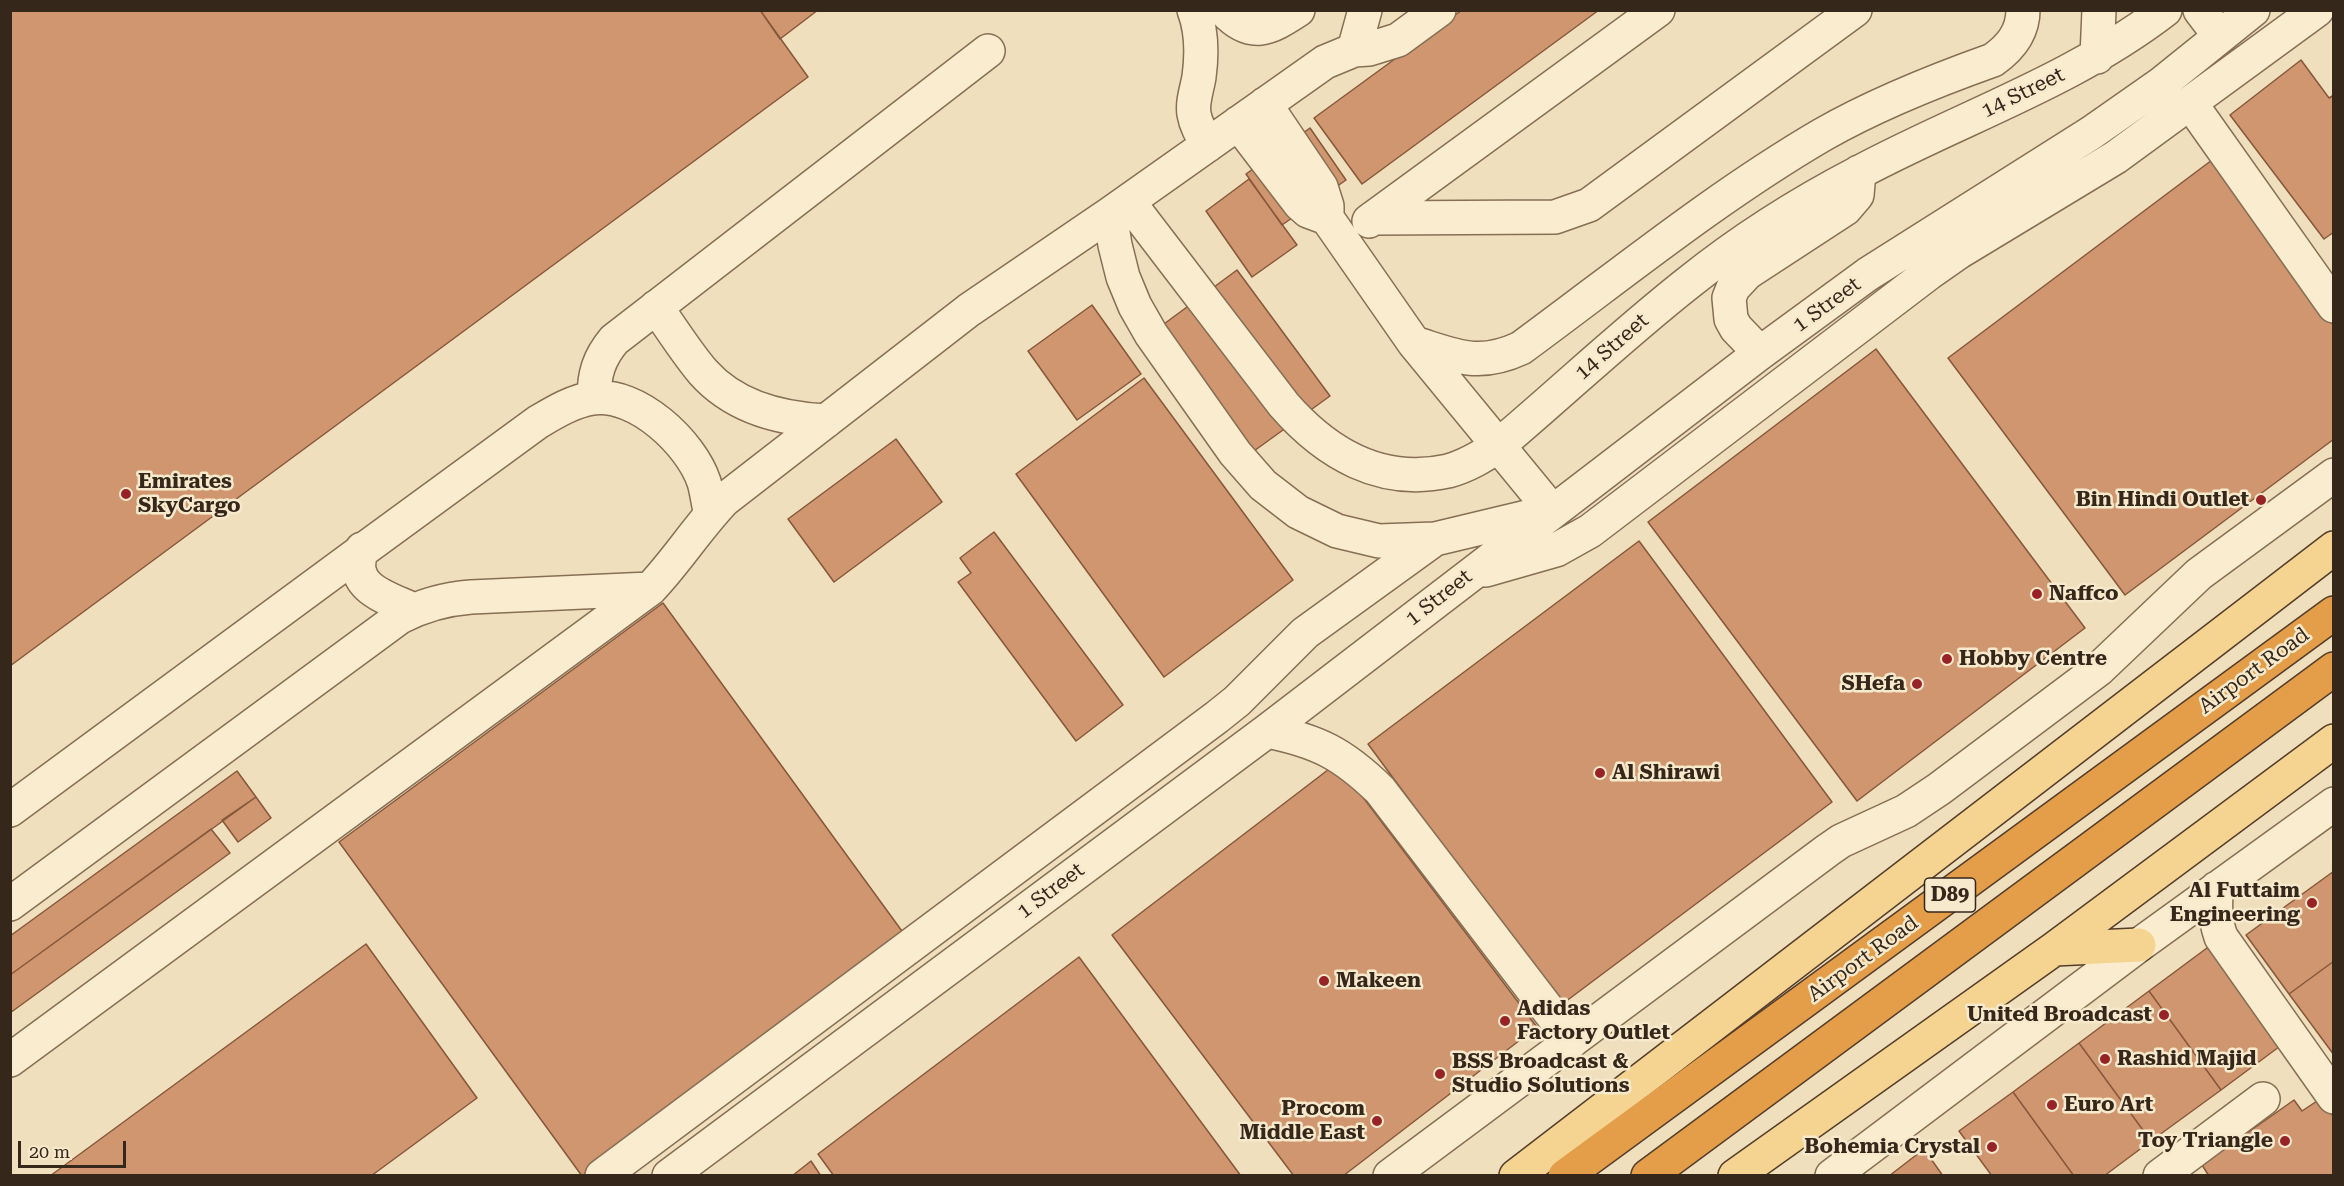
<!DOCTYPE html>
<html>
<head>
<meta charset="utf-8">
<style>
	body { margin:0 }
	#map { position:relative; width:2344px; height:1186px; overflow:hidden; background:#efdfbc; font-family:"Roboto Serif",serif }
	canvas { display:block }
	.frame { position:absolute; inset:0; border:12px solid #36271b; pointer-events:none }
	.scale { position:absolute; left:18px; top:1141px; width:108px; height:27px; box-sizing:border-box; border:3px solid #36271b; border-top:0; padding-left:8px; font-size:18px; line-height:21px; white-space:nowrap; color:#36271b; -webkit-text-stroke:4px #f6e9cc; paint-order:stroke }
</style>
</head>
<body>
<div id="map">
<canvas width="2344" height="1186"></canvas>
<div class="frame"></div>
<div class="scale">20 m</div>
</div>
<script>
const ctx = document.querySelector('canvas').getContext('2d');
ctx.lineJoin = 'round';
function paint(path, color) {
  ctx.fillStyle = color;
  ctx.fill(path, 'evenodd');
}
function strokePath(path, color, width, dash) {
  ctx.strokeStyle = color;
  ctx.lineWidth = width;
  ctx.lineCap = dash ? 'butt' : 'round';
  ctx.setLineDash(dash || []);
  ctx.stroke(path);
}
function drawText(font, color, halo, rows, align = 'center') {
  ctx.font = font + ' "Roboto Serif",serif';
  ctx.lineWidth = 5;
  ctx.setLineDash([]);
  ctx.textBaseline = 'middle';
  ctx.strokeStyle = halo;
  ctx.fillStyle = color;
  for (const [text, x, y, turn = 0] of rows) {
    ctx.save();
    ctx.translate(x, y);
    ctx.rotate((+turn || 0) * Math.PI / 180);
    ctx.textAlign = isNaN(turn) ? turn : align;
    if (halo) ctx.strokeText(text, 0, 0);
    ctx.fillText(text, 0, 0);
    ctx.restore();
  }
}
const building = new Path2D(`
	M 10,10 L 760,10 L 808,77 L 10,666 Z
	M 760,10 L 818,10 L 780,39 Z
	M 1462,10 L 1599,10 L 1362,184 L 1314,118 Z
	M 2301,60 L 2329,98 L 2334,95 L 2334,232 L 2324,239 L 2230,115 Z
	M 1310,128 L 1346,180 L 1282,225 L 1246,174 Z
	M 2212,160 L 2334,324 L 2334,439 L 2125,595 L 1948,358 Z
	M 1249,179 L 1297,245 L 1252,277 L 1206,211 Z
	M 1237,270 L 1330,396 L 1236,464 L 1145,338 Z
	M 1092,305 L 1141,374 L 1077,420 L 1028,351 Z
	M 1876,349 L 2085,628 L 1857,801 L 1648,522 Z
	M 1144,378 L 1293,580 L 1164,677 L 1016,474 Z
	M 896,439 L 942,502 L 834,582 L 788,519 Z
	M 994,532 L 1123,705 L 1076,741 L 958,582 L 971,573 L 960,558 Z
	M 1639,541 L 1832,802 L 1561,1005 L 1368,744 Z
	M 663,603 L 907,938 L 582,1176 L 339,842 Z
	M 1337,763 L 1537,1027 L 1343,1176 L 1294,1176 L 1112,935 Z
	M 237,771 L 256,797 L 10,975 L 10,936 Z
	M 256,797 L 271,818 L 238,842 L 222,820 Z
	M 211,829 L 230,853 L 10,1013 L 10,975 Z
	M 2334,871 L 2334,961 L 2289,994 L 2246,935 Z
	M 2215,942 L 2287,1041 L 2221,1090 L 2149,991 Z
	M 366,944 L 477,1098 L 371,1176 L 50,1176 Z
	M 1079,957 L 1241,1176 L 834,1176 L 818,1154 Z
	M 2334,961 L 2334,1055 L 2289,994 Z
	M 2149,991 L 2221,1090 L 2151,1141 L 2079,1043 Z
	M 2079,1043 L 2151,1141 L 2104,1176 L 2074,1176 L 2013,1092 Z
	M 2013,1092 L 2074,1176 L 1992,1176 L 1959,1131 Z
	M 2320,1099 L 2334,1117 L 2334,1176 L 2209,1176 L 2202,1165 L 2294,1100 L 2302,1111 Z
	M 1924,1149 L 1943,1176 L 1889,1176 Z
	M 811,1161 L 821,1176 L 792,1176 Z`);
const minor = new Path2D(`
	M 1194,10 C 1202,31 1202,55 1199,77 C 1197,89 1192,102 1194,114 C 1196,126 1202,135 1208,145
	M 1224,10 C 1251,39 1269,29 1298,10
	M 2200,10 L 2219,35
	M 1354,50 L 1365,10
	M 2097,57 L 2099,10
	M 2191,104 L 2334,306
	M 1238,123 L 1300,204 L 1308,211 L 1327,218
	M 1128,201 L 1284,405 C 1326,453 1381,486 1448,471 C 1467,466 1483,456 1498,446 C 1562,392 1622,335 1688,283 C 1739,242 1802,202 1860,172 C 1961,118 2073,81 2165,10
	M 1110,214 L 1115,245 L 1123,277 L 1135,306 L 1151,334 L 1235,453 L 1263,485 L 1298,512 L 1337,531 L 1379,541 L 1435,539 L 1552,511 L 1414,343 L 1327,218 L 1327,206 L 1321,187 L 1265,104
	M 1373,218 L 1555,217 L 1589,205 L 1604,194 L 1855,10
	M 1369,221 L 1658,10
	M 656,307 C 672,329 686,352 703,372 C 734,407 781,419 826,421
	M 1414,343 C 1456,356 1478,368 1521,348 C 1619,276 1716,197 1822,135 C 1876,104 1934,81 1993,60 C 2010,48 2023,33 2023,10
	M 1760,353 L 1736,328 L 1731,319 L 1729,298 L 1733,288 L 1747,273 L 1845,209 L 1857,195 L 1859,172
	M 594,398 C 594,374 599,358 614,340 L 988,51
	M 362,549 C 347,588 386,597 414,610
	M 1486,570 L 1556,550 L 1590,531 L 1929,273 L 1959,252 L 2116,157 L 2317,10
	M 1267,731 C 1318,741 1343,754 1380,790 L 1572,1041
	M 10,810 C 187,681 361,550 538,422 C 555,412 573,401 593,398 C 637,392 691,443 704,482 C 707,492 708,504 711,514
	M 2217,888 C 2214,906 2215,920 2221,937 L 2334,1097
	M 10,904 L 400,617 C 423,605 445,599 471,597 L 650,589
	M 10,1060 L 650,589 C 677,561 697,528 724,500 L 969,310 L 1110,214 L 1325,62 L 1354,50 L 1369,49 L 1398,40 L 1439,10
	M 602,1176 L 1217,717 L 1237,701 L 1305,633 L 1435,539
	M 669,1176 L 1267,731 L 1760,353 L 1868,274 L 2091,133 L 2161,84 L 2253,10
	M 1390,1176 L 1828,850 L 1841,841 L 1906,811 L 1939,789 L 2099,669 L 2199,574 L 2334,475
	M 1832,1176 L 2139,945 L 2334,804
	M 2160,1176 L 2263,1099`);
const major = new Path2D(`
	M 2054,949 L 2139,945
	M 1516,1176 L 2334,548
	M 1735,1176 L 2054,949 L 2334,741`);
const highway = new Path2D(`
	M 1565,1176 L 2334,613
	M 1648,1176 L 2334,669`);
const markers = [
	[126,494,6,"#982326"],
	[2261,500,6,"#982326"],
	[2037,594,6,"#982326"],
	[1947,659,6,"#982326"],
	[1917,684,6,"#982326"],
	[1600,773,6,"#982326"],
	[2312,903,6,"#982326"],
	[1324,981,6,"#982326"],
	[2164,1015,6,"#982326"],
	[1505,1021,6,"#982326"],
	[2105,1059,6,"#982326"],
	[1440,1074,6,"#982326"],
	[2052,1105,6,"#982326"],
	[1377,1121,6,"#982326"],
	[2285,1141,6,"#982326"],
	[1992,1147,6,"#982326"]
];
const shields = [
	[1950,895,51]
];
const shieldNames = [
	["D89",1950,895]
];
const streetNames = [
	["14 Street",2023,93,-26],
	["1 Street",1827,305,-36],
	["14 Street",1612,347,-41],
	["1 Street",1439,598,-38],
	["Airport Road",2254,671,-36],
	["1 Street",1051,891,-37],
	["Airport Road",1863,959,-36]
];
const poiNames = [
	["Emirates",138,482],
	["SkyCargo",138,506],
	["Bin Hindi Outlet",2249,500,"right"],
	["Naffco",2049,594],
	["Hobby Centre",1959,659],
	["SHefa",1905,684,"right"],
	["Al Shirawi",1612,773],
	["Al Futtaim",2300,891,"right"],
	["Engineering",2300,915,"right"],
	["Makeen",1336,981],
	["Adidas",1517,1009],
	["Factory Outlet",1517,1033],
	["United Broadcast",2152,1015,"right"],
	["Rashid Majid",2117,1059],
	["BSS Broadcast &",1452,1062],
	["Studio Solutions",1452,1086],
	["Euro Art",2064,1105],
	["Procom",1365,1109,"right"],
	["Middle East",1365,1133,"right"],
	["Toy Triangle",2273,1141,"right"],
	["Bohemia Crystal",1980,1147,"right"]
];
paint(building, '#cf9670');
strokePath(building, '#87573a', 1.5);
strokePath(minor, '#876f55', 36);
strokePath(major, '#543d2a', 36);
strokePath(highway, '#543d2a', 36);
strokePath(minor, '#faedcf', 33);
strokePath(major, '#f5d491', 33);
strokePath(highway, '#e49d48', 33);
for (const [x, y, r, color] of markers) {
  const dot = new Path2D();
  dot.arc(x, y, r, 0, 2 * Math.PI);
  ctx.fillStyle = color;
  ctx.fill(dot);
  strokePath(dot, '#f6e9cc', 2);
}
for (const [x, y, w] of shields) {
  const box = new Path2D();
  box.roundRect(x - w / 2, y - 17, w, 34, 4.5);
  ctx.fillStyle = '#f6e9cc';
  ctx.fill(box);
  strokePath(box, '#36271b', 1.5);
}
drawText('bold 20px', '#36271b', null, shieldNames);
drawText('21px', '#36271b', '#f6e9cc', streetNames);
drawText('bold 21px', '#36271b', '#f6e9cc', poiNames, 'left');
</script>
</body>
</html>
